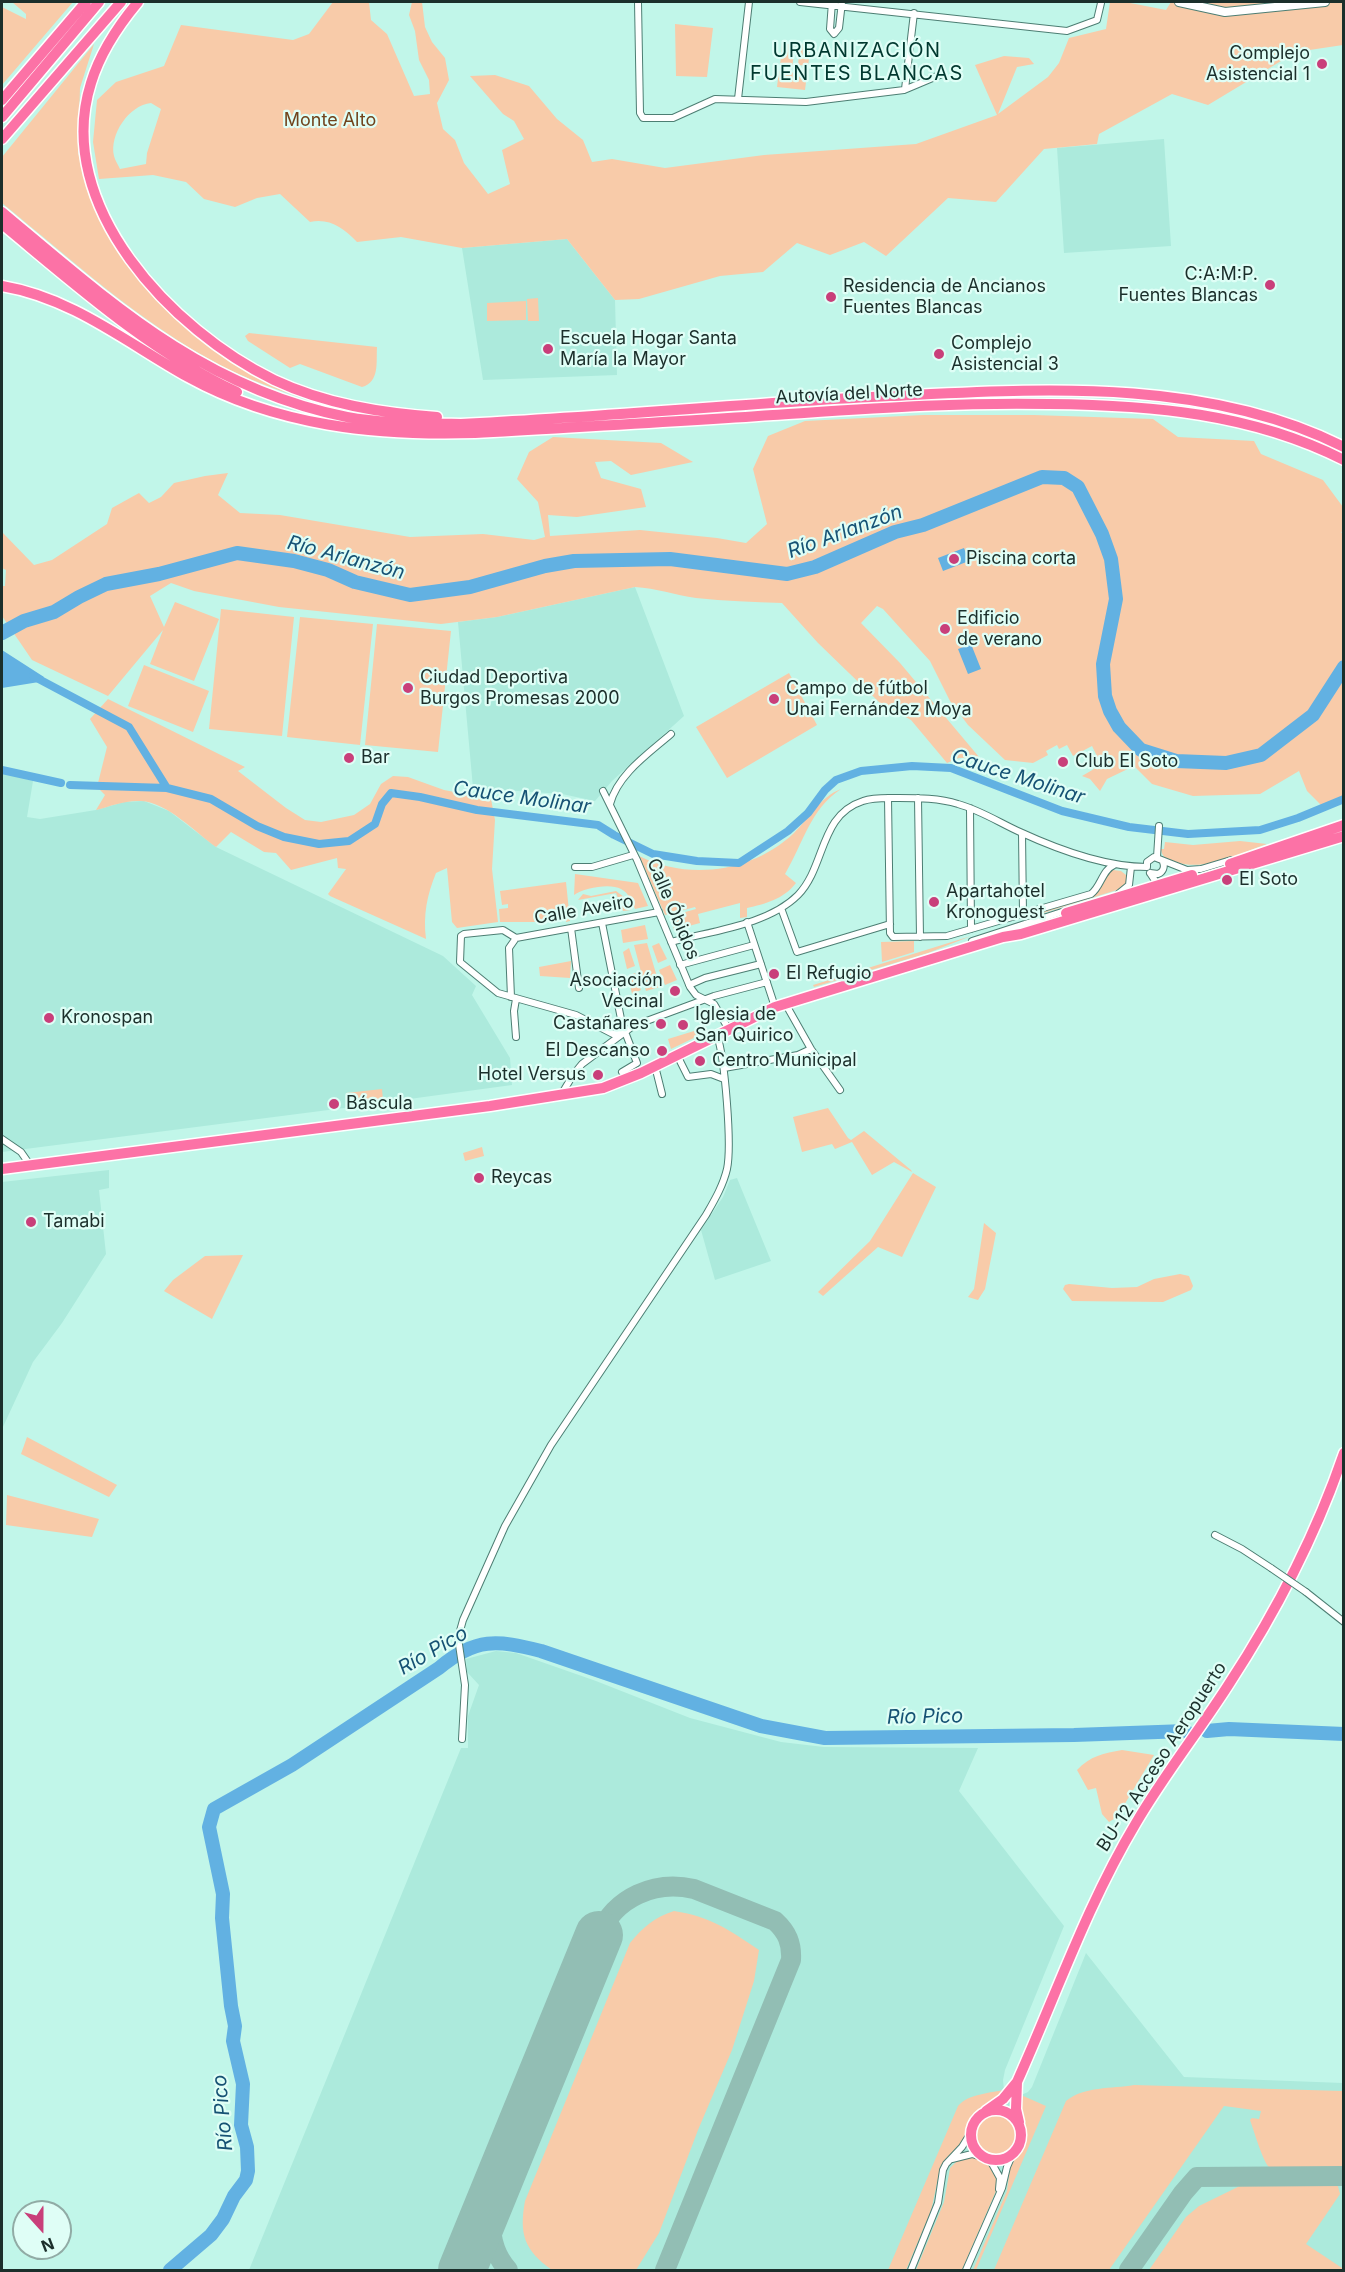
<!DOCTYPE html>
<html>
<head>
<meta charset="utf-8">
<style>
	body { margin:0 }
	#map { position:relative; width:1345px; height:2272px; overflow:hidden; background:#c1f6e9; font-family:Inter,sans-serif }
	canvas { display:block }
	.frame { position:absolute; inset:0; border:3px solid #1b2f2b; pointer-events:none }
	.north { position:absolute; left:12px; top:2200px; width:60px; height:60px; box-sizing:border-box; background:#dffef6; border:2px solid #91aba5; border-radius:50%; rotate:159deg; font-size:16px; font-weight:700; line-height:24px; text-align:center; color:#1b2f2b }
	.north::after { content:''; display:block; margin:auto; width:21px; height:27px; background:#c93f7a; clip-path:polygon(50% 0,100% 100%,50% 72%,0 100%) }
</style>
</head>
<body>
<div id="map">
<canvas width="1345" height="2272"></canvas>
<div class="frame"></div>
<div class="north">N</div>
</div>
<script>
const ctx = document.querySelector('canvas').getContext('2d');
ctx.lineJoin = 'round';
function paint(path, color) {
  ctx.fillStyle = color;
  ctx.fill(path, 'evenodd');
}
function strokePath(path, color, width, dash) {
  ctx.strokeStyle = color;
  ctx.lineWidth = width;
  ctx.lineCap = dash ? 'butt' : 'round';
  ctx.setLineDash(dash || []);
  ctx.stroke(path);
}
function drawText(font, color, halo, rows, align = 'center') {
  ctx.font = font + ' Inter,sans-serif';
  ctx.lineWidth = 4.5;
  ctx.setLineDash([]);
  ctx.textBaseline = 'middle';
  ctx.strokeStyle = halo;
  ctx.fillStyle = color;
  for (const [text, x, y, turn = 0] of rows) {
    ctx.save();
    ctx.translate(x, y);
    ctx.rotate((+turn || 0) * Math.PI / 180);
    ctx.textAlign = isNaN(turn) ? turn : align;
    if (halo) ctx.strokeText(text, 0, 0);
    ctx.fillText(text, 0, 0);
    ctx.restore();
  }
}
const built = new Path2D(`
	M 1164,139 L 1171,246 L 1064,253 L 1057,148 Z
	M 567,239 L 615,300 L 617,375 L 483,380 L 462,248 Z
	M 635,587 L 684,716 L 612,781 L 595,801 L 562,794 L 473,788 L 458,622 L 497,617 Z
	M 2,772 L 33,781 L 27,817 L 40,819 L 96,810 L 124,802 L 144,801 L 169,811 L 216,847 L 443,956 L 476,986 L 472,995 L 510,1058 L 512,1085 L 402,1100 L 389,1099 L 375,1104 L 2,1152 Z
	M 109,1170 L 109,1188 L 99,1190 L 106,1254 L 62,1323 L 33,1362 L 2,1429 L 2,1182 Z
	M 737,1178 L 771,1261 L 715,1280 L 701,1230 L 723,1197 L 730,1180 Z
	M 496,1651 L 516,1653 L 596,1681 L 690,1718 L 781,1742 L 824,1747 L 978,1748 L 959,1791 L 1064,1926 L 1005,2070 L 1003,2080 L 1004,2090 L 1021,2095 L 1028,2092 L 1032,2087 L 1086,1953 L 1184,2077 L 1343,2083 L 1343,2270 L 249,2270 L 461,1748 L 468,1748 L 468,1716 L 479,1685 L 467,1672 L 466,1659 Z`);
const green = new Path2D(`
	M 12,2 L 73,2 L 2,85 L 2,7 L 26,19 L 26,14 Z
	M 333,2 L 369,2 L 371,20 L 387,34 L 414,96 L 430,94 L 429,80 L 419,60 L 415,31 L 409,15 L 412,2 L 422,2 L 425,27 L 432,42 L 445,58 L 449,80 L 437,103 L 443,129 L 455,140 L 464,163 L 488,194 L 510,184 L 502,150 L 524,139 L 514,121 L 503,114 L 470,76 L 495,75 L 529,86 L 557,119 L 583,140 L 592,162 L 612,159 L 665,168 L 764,155 L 916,144 L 997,115 L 975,65 L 1004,56 L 1029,58 L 1034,64 L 1017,67 L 998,114 L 1048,77 L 1059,63 L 1069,38 L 1106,29 L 1110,2 L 1125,2 L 1166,10 L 1171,2 L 1343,2 L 1343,45 L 1296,52 L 1208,105 L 1172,94 L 1099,134 L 1097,144 L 1044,149 L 996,202 L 948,198 L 886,256 L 864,242 L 830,255 L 797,243 L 763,272 L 720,276 L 639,299 L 615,300 L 567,239 L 462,248 L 401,237 L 357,242 C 343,228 330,218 310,222 L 280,194 L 257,198 L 235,207 L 204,199 L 186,182 L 153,175 L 99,179 L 93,142 L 97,100 L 116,82 L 164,66 L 181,25 L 293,40 L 309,34 ZM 151,103 L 161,109 L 147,153 L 146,164 L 120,169 C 118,165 115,160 114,156 C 109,135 129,105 151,103 Z
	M 675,24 L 713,28 L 707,77 L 676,76 Z
	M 782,43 L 795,45 L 792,68 L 780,66 Z
	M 94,44 L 80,88 L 78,151 L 85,183 L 97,215 L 119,248 L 183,322 L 301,395 L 299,397 C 273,388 247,379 222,366 C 141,324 72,260 2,203 L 2,157 Z
	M 800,44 L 811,45 L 808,66 L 798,65 Z
	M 779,71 L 807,74 L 805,90 L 777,87 Z
	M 538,298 L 539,321 L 528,321 L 527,299 Z
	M 526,301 L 526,320 L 487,321 L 487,303 Z
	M 249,333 L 377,347 C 376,362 380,382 362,387 L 300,364 L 290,368 L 248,341 L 245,336 Z
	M 923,415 L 1034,415 L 1153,419 L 1178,437 L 1254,441 L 1261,454 L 1323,480 L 1343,507 L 1343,530 L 1341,533 L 1343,532 L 1343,799 L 1323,807 L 1307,791 L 1299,771 L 1260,794 L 1193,796 L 1152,784 L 1134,766 L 1107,779 L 1100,791 L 1090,779 L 1082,776 L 1094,769 L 1091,762 L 1098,758 L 1092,746 L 1073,756 L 1067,745 L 1059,749 L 1057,745 L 1046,751 L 1048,755 L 1033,763 L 1005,760 L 968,725 L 950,701 L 930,661 L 883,609 L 877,606 L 861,623 L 900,663 L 979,757 L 959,758 L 947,763 L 911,720 L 880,703 L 818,643 L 782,603 C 753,602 725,601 696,598 C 675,595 656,588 635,587 L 497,617 L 441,624 L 279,607 L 194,591 L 171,583 L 150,596 L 164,627 L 175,602 L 219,619 L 194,681 L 150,664 L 163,630 L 108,696 L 32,660 L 2,616 L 2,586 L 5,586 L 6,570 L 2,568 L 2,532 L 34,565 L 52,560 L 107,524 L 112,508 L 139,493 L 149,503 L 161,497 L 174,483 L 205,476 L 228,473 L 218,495 L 240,513 L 280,515 L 410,537 L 483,534 L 534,540 L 545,537 L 538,502 L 517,479 L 529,452 L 553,437 L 661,443 L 693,462 L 631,475 L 611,461 L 595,462 L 601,478 L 641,489 L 646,507 L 577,517 L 548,515 L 550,536 L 640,530 L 717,538 L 746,543 L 767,524 L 753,469 L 768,436 L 805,421 Z
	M 221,609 L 294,617 L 282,736 L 209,729 Z
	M 300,617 L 373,624 L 360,745 L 287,737 Z
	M 377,624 L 451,631 L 438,752 L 365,745 Z
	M 144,665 L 209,691 L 193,732 L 128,706 Z
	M 789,673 L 817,725 L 727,778 L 696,727 Z
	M 108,699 L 245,767 L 238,771 L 286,808 L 305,820 L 321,822 L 354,815 L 370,804 L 381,784 L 393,776 L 408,777 L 444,790 L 491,799 L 495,820 L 492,869 L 498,922 L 457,928 L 452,922 L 447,868 L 436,873 C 427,895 423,915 426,939 L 330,896 L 328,894 L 346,869 L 338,868 L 337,858 L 291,870 L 276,853 L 264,852 L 231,832 L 216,847 C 196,833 167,802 141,801 C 125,800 111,806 96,810 L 105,795 L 97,787 L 107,747 L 90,719 Z
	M 841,789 C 810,809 803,844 785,874 L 796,883 C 784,899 765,904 747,908 L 747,917 L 740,918 L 740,903 L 698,914 L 700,923 L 674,930 L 671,916 L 696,909 L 695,907 L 665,915 L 639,856 C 689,881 753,872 794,833 C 809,818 820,797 841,789 Z
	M 1240,841 L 1267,844 C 1238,854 1204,873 1173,861 C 1166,859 1162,857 1161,849 L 1164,849 L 1165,842 L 1193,845 Z
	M 1113,870 L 1121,871 L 1126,875 L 1127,883 L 1120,889 L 1037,915 L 1036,913 L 1092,896 L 1098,891 L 1109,871 Z
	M 575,874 L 638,883 L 648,906 L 635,909 C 632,902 629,893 621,889 C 610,883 584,888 574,895 Z
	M 566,882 L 570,921 L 566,922 L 566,915 L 551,915 L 551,922 L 500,922 L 499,909 L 508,908 L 508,904 L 502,905 L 500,891 Z
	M 616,891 L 624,897 L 631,910 L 623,911 L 616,893 L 578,900 L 583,894 L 591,896 Z
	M 645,925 L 648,939 L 623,943 L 621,930 Z
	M 971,936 L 928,953 L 814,987 L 813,985 Z
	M 914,941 L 914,952 L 882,962 L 881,942 Z
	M 647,943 L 660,987 L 646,991 L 634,945 Z
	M 659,943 L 667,959 L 658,963 L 652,946 Z
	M 629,948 L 635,966 L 627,969 L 623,952 Z
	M 571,961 L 570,978 L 540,976 L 539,967 Z
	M 670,965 L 677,980 L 665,985 L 659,970 Z
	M 635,973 L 641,990 L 632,994 L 628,976 Z
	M 694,1031 L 698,1036 L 671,1049 L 668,1039 Z
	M 382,1089 L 383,1100 L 375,1104 L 350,1107 L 346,1101 L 346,1093 Z
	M 828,1108 L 848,1138 L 851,1140 L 864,1131 L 911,1170 L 912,1172 L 894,1162 L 872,1175 L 852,1142 L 835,1149 L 832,1144 L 802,1152 L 793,1117 Z
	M 482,1147 L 484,1156 L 465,1161 L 463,1153 Z
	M 913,1173 L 936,1187 L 902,1257 L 878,1247 L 823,1296 L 818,1292 L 870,1241 Z
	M 984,1223 L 996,1233 L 985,1289 L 978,1300 L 968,1297 L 974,1289 Z
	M 243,1255 L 212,1319 L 164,1291 L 173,1280 L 205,1256 Z
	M 1180,1274 L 1189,1276 L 1193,1286 L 1191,1290 L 1163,1302 L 1072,1301 L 1063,1289 L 1065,1285 L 1069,1284 L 1112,1288 L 1137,1287 L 1154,1279 Z
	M 27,1437 L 117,1485 L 109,1497 L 21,1454 Z
	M 7,1495 L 99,1519 L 92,1537 L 6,1525 Z
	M 1122,1750 L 1154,1755 L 1117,1817 L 1109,1822 L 1102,1814 L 1096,1788 L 1088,1790 L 1077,1770 C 1090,1756 1104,1753 1122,1750 Z
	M 674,1911 C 712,1917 729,1930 759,1950 L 754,1981 L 732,2050 L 698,2130 L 659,2233 L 636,2270 L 552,2270 C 524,2250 519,2234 525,2201 L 630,1943 C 643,1927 655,1917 674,1911 Z
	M 1134,2085 L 1343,2091 L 1343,2167 L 1269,2167 C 1263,2162 1254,2131 1250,2120 L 1252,2118 L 1259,2119 L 1261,2111 L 1224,2106 L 1109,2270 L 994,2270 L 1066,2101 C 1084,2086 1112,2089 1134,2085 Z
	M 1004,2090 L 996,2100 L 973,2116 L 962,2142 L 941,2165 L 931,2211 L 906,2270 L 888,2270 L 958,2106 C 968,2094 990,2093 1004,2090 Z
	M 1021,2095 L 1046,2106 L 976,2270 L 973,2270 L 1007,2191 L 1010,2167 L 1025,2142 L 1026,2135 L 1021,2115 Z
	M975 2135a21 21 0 1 1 42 0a21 21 0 1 1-42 0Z
	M 966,2157 C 988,2157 999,2169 996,2191 L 962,2270 L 916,2270 L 944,2202 L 950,2168 L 959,2159 Z
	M 1246,2183 L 1337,2183 L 1340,2194 L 1306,2244 L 1342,2268 L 1343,2266 L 1343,2270 L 1149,2270 L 1186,2217 L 1199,2206 Z`);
const water = new Path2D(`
	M 964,548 L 969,561 L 943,571 L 938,558 Z
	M 971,644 L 981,669 L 968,674 L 958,649 Z
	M 2,650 L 44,677 L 39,682 L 2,688 Z`);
const canal = new Path2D(`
	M 33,676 L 129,727 L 167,788
	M 2,770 L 61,783
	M 70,785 L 167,788 L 211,799 L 257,826 L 284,837 L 319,844 L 349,841 L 375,824 L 382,804 L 391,793 L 420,797 L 477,810 L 598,825 L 614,835 L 653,854 L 697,861 L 739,863 L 788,831 L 808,813 L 825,790 L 836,780 L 861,771 L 912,766 L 951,768 L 1062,811 L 1129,827 L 1188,834 L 1260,830 L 1298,818 L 1344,799`);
const river = new Path2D(`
	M 2,633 L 24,621 L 54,612 L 79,597 L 106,584 L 159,574 L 237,553 L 294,561 L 328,570 L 355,582 L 410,595 L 470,587 L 545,566 L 574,561 L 670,559 L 787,574 L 815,567 L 895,532 L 923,525 L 1042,477 L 1064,478 L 1078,487 L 1102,534 L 1111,559 L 1116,599 L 1103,664 L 1105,696 L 1110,711 L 1119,727 L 1141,750 L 1176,761 L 1226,763 L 1261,755 L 1313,715 L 1344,667
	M 1207,1731 L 1229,1729 L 1344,1734
	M 170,2270 L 211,2235 L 223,2219 L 234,2196 L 246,2180 L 248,2171 L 247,2147 L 241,2125 L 243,2084 L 233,2041 L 235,2026 L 231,2006 L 222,1918 L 223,1894 L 209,1827 L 214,1809 L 292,1765 L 439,1668 C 476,1637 497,1640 541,1651 L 761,1726 L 825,1738 L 1074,1735 L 1186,1731`);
const taxiway = new Path2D(`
	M 599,1935 C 615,1897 655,1880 694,1889 L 775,1921 C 787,1932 792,1943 791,1960 L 665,2270
	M 494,2193 C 488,2220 488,2248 508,2270
	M 1129,2270 L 1183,2193 L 1197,2177 L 1344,2176`);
const runway = new Path2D(`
	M 462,2270 L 599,1935`);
const street = new Path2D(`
	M 638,2 L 640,113 L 643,118 L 673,118 L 715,99 L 806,102 L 904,90 L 942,74
	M 800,2 L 1067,31 L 1097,20 L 1101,3
	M 832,2 L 830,29 L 834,34 L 839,28 L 842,2
	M 905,89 L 914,13
	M 738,99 L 749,2
	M 603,791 L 637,860 L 690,987 L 696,995 L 714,1004 L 728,1028
	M 888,798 L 890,933 L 893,937 L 947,936 L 1091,894 C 1101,887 1102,870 1114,865
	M 918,798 L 920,937
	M 610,804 C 618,774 648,754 671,734
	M 970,808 L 971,929
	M 1022,833 L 1023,914
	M 1157,857 L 1159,826
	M 575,867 L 592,867 L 633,855
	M 1147,867 L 1147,862 L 1154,857 L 1187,870 L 1201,869 L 1231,860
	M 1150,873 L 1158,885
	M 1150,873 L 1158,874 C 1163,872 1165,867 1163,862
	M 1118,894 L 1129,885 L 1131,867
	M 781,908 L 797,952 L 890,924
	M 747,922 L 775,1007
	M 602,923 L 622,1024 L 637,1063 L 622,1072
	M 571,928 L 579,988
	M 516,938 L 503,930 L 464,934 L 461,936 L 460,962 L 498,993 L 576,1015 L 613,1034 L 624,1033
	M 516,938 L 659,912
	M 972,941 L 1068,910
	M 671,942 C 711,931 768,925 798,895 C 826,866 819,815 863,801 C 874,797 887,798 899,798 C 919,798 939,798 958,804 C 980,810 1000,823 1020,832 C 1059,850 1104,867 1147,867
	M 680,965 L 754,945
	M 689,985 L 705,978 L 761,964
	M 511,997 L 509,948 L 516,938
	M 785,1003 L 811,1049 L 840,1090
	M 516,1037 L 514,1011 L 516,999
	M 677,1055 L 688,1077 L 711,1074 L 724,1079
	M 655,1066 L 662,1094
	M 724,1068 L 798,1055 L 811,1049
	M 561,1095 L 573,1075 L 582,1064 L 633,1026 L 714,996 L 767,982
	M 2,1139 L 21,1152 L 30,1165
	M 1215,1535 L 1242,1549 L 1271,1568
	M 1306,1592 L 1344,1622
	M 462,1739 L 465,1685 L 458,1638 L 463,1620 L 505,1526 L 551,1445 L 706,1215 C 714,1201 723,1186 727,1169 C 732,1145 725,1059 717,1035
	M 952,2159 L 972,2154 L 985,2158
	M 990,2160 L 1000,2178 L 999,2189
	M 911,2270 L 938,2203 L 943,2170 L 946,2164 L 962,2147 L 970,2134
	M 966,2270 L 1002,2188 L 1007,2167 L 1013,2153`);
const secondary = new Path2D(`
	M 1179,2 L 1225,12 L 1325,2`);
const highway = new Path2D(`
	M 138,2 C 118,26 100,53 91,83 C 52,206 173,331 274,380 C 325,404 381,413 437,417
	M 2,100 L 86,2
	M 2,117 L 99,2
	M 2,139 L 121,2
	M 2,212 C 111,303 203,388 347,417 C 384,424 423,423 461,424 C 604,417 747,403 890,396 C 1041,389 1205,377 1344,447
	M 2,224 C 76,285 149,351 237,392
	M 2,286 C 73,298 127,343 188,377 C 277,426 376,436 475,433 C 575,427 674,422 773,415 C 865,409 957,402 1049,404 C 1151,405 1251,413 1344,460
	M 1230,864 L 1344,825
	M 1066,913 L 1192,875
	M 2,1169 L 490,1106 L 603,1088 L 641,1073 L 775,1007 L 1003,937 L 1021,934 L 1344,836
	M 1017,2082 L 1016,2109 L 1019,2122
	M971 2135a25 25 0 1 1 50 0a25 25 0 1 1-50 0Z
	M 986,2111 L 1003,2099 L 1017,2082 C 1056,1995 1087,1905 1136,1823 C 1164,1775 1199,1731 1229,1684 C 1276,1612 1316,1535 1344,1453`);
const streetBridge = new Path2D(`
	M 1271,1568 L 1306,1592`);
const markers = [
	[1322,64,6,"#c93f7a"],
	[1270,285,6,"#c93f7a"],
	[831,297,6,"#c93f7a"],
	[548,349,6,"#c93f7a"],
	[939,354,6,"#c93f7a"],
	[954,559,6,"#c93f7a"],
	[945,629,6,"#c93f7a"],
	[408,688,6,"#c93f7a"],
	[774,699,6,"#c93f7a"],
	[349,758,6,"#c93f7a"],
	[1063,762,6,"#c93f7a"],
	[1227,880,6,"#c93f7a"],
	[934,902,6,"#c93f7a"],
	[774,974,6,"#c93f7a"],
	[675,991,6,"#c93f7a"],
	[49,1018,6,"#c93f7a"],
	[661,1024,6,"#c93f7a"],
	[683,1025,6,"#c93f7a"],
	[662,1051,6,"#c93f7a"],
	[700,1061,6,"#c93f7a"],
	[598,1075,6,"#c93f7a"],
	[334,1104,6,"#c93f7a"],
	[479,1178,6,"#c93f7a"],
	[31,1222,6,"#c93f7a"]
];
const poiNames = [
	["Complejo",1310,54,"right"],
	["Asistencial 1",1310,75,"right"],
	["C:A:M:P.",1258,275,"right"],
	["Fuentes Blancas",1258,296,"right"],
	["Residencia de Ancianos",843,287],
	["Fuentes Blancas",843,308],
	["Escuela Hogar Santa",560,339],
	["María la Mayor",560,360],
	["Complejo",951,344],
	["Asistencial 3",951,365],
	["Piscina corta",966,559],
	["Edificio",957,619],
	["de verano",957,640],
	["Ciudad Deportiva",420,678],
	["Burgos Promesas 2000",420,699],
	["Campo de fútbol",786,689],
	["Unai Fernández Moya",786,710],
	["Bar",361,758],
	["Club El Soto",1075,762],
	["El Soto",1239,880],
	["Apartahotel",946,892],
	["Kronoguest",946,913],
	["El Refugio",786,974],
	["Asociación",663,981,"right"],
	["Vecinal",663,1002,"right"],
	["Iglesia de",695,1015],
	["San Quirico",695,1036],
	["Kronospan",61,1018],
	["Castañares",649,1024,"right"],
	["El Descanso",650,1051,"right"],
	["Centro Municipal",712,1061],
	["Hotel Versus",586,1075,"right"],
	["Báscula",346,1104],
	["Reycas",491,1178],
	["Tamabi",43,1222]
];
const parkNames = [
	["Monte Alto",330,121]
];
const streetNames = [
	["Autovía del Norte",849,394,-3],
	["Calle Óbidos",673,909,67],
	["Calle Aveiro",584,910,-10],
	["BU-12 Acceso Aeropuerto",1162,1757,-57]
];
const neighbourhoodNames = [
	["URBANIZACIÓN",857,51],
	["FUENTES BLANCAS",857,74]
];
const waterNames = [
	["Río Arlanzón",845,532,-20],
	["Río Arlanzón",346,558,15],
	["Cauce Molinar",1018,777,18],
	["Cauce Molinar",522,798,8],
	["Río Pico",433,1651,-30],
	["Río Pico",925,1717,-1],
	["Río Pico",223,2113,-95]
];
paint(built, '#aceadc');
paint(green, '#f8cba9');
paint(water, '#62b1e2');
strokePath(canal, '#62b1e2', 8);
strokePath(river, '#62b1e2', 14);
strokePath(taxiway, '#92beb4', 20);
strokePath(runway, '#92beb4', 48);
strokePath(street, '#4d7e73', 8);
strokePath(secondary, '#4d7e73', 10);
strokePath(highway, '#fff', 13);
strokePath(street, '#fff', 6);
strokePath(secondary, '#fff', 8);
strokePath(highway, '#fc72a6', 10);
strokePath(streetBridge, '#4d7e73', 8, []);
strokePath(streetBridge, '#fff', 6);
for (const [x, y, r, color] of markers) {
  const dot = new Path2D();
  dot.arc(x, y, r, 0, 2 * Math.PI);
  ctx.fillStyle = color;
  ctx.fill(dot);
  strokePath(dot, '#dffef6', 2);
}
drawText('18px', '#1b2f2b', '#dffef6', poiNames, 'left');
drawText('18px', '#71441d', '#dffef6', parkNames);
drawText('18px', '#1b2f2b', '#dffef6', streetNames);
ctx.letterSpacing = '1.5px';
drawText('20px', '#00382f', '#dffef6', neighbourhoodNames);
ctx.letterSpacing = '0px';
drawText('italic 20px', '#165274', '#dffef6', waterNames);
</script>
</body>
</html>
